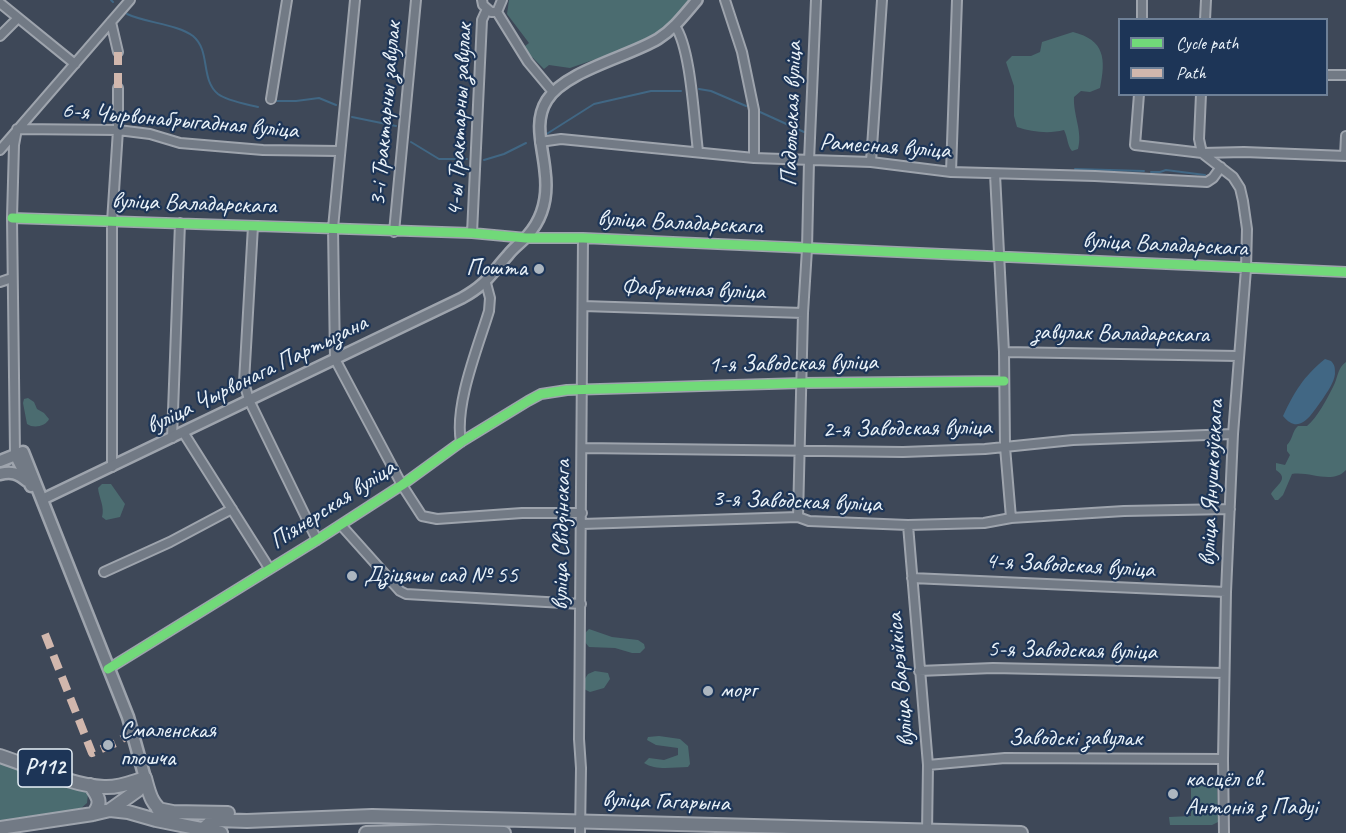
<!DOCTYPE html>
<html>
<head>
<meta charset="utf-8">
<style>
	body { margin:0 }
	#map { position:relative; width:1346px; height:833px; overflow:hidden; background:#3e4858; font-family:Caveat,sans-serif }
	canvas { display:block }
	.legend { position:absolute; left:1118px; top:18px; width:210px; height:78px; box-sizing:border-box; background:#1d3557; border:2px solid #6e8097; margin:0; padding:8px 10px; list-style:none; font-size:18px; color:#e8f1f8 }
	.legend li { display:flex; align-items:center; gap:12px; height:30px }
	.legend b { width:30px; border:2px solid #6e8097 }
</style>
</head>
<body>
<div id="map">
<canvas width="1346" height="833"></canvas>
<ul class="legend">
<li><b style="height:8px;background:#71d979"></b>Cycle path</li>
<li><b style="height:8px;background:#d1b7ad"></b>Path</li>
</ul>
</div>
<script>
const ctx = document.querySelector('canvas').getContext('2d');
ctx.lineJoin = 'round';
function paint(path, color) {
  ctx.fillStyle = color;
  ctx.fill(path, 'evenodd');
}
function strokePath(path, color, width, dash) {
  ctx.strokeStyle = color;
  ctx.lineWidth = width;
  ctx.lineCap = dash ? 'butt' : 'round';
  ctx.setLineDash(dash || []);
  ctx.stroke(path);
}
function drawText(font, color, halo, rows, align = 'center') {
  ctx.font = font + ' Caveat,sans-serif';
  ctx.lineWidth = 4.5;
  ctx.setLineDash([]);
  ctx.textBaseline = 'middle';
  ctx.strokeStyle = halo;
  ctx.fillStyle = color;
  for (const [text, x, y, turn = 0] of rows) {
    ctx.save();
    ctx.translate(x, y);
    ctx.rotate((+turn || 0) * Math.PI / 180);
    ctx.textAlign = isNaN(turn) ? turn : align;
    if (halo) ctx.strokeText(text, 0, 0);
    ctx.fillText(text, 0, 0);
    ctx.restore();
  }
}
const green = new Path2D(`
	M 509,0 L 691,0 L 665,28 L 625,49 L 570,68 L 549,65 L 544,69 L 525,50 L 525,46 L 529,43 L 507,14 Z
	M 1073,32 C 1105,40 1106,59 1100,88 L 1090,92 L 1081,91 L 1074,97 C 1073,115 1083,132 1078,149 L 1072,151 C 1067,145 1068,138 1064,130 C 1049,134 1032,132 1017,127 L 1014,116 L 1014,86 L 1006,62 L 1012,56 L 1031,56 L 1040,52 L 1042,42 Z
	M 1346,362 L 1346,470 C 1332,485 1310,471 1292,474 L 1283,495 L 1278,500 L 1275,500 L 1271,494 C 1276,485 1290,479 1276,470 L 1276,463 L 1285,465 L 1290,455 L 1287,451 L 1287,445 C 1293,439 1292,431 1298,426 L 1307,426 C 1317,418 1327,399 1333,387 C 1338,378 1337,368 1346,362 Z
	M 28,398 L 34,402 L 37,409 L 44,413 L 49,419 C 46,426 34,429 27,424 L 23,403 L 24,399 Z
	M 102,484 L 111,484 L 125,504 L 120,517 L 106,520 L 102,517 C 105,507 99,498 98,488 Z
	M 589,629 L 612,637 L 638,640 L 644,644 L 645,648 L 640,653 L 632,653 L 615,648 L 589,647 L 584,641 L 584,634 Z
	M 595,671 L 608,673 L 610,679 L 604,688 L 590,692 L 584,689 L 582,683 L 588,674 Z
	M 659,736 L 680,739 L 688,746 L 690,764 L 688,767 C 674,767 656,771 644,763 L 649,758 L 664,760 L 678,755 L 678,748 L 656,745 L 647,740 L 648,737 Z
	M 0,760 L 83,788 L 88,794 L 87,803 L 79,810 L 0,821 Z
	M 1191,782 L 1217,782 L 1218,822 L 1212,825 L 1170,825 L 1169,817 L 1191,816 Z`);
const water = new Path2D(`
	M 1325,359 L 1331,361 C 1335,365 1335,368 1335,374 C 1334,383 1327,392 1322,400 C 1312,413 1300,437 1283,416 C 1295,391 1303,377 1325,359 Z`);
const stream = new Path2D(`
	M 111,0 L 113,2
	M 127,14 C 146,23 177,24 193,36 C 211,51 200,79 218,94 C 227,101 246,104 258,107
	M 699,89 L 711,91 L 746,106
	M 277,101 L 296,101 L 319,98 L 336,105
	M 760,112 L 804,132
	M 352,117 L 396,126
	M 545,135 L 594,104 L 651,91 L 681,91
	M 411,142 L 439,159 L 467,159
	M 484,160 L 504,154 L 526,143
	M 1075,169 L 1144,171
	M 1151,172 L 1160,172 L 1166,170 L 1205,175`);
const minor = new Path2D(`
	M 355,0 L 333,228 L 335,359 L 402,485 L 422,516 L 437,519 L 522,513 L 582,513
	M 482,0 L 483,5 L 491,12 L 497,12 L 502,0
	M 725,0 L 742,52 L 754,110 L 754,158
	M 0,3 L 75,64
	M 497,12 L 528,62 L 553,92
	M 1142,20 L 1142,0
	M 1205,20 L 1206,0
	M 111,22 L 118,52
	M 675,26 C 691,48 694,121 698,151
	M 0,36 L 18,18
	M 1326,75 L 1346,75
	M 1139,94 L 1135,145 L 1202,153 L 1244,152 L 1346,156
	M 1201,94 L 1199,139 L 1202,153
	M 271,99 L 287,0
	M 17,129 L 118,130 L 150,134 L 180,143 L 263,150 L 339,151
	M 540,142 L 561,139 L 754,158 L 871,162 L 951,172 L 1095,176 L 1207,182 L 1213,178 L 1221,167
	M 0,150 L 130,0
	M 1202,153 L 1233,177 L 1240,188 L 1243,201 L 1247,229 L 1246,269 L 1233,434 L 1226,592 L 1223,759 L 1224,833
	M 1345,156 L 1346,136
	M 871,162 L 882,0
	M 951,172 L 957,0
	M 995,174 L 1004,352 L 1005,447 L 1011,518
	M 12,218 L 472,233 L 526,238 L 583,238 L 1346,272
	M 253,226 L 244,382 L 249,400 L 317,540
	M 394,232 L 416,0
	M 472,233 L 482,20 L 487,9
	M 0,282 L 12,278
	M 583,306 L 803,313
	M 1004,352 L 1238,356
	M 183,432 L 269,568
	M 172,438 L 180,223
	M 461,442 C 454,405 478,347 489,311 L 490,298 L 486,283
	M 582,448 L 903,452 L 985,449 L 1073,440 L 1233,434
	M 15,454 L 12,218 L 14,145 L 17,129
	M 112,467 L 112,222 L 118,130 L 118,88
	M 798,517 L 803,313 L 807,249 L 809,161 L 816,0
	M 582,524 L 798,517 L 809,521 L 908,525 L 984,523 L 1011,518 L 1124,511 L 1230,509
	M 341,525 L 400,591 L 406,594 L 581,604
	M 908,525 L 928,765 L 927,833
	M 104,572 L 170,542 L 232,509
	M 912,578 L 1226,592
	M 108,669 L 317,540 L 402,485 L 461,442 L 528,401 L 541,394 L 567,390 L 802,383 L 1004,381
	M 919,671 L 993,668 L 1224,673
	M 928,765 L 1005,758 L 1223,759
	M 580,833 L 581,768 L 579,739 L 583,238`);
const tertiary = new Path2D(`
	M 43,499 L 462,298 C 487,284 490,275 508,255 C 514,247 522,242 528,235 C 544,217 548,194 545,171 C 543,147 533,122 547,100 C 565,71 628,57 658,39 C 674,29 685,14 697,0`);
const secondary = new Path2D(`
	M 15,454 L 31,486
	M 0,461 L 23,452 L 128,717 L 145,778
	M 0,474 C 11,471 18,473 27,481`);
const primary = new Path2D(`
	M 0,756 C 31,766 72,786 104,787 C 118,788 132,782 145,778
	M 145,778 C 149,792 151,805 165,813
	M 90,785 C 98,796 103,803 93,814
	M 158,809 L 173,812 L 228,813
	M 110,810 L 138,790 L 145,778
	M 0,828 L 93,814 L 110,810 L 128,812 L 156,820 L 221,833
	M 199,833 L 210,823 L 217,820 L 247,821 L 372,816 L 1021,833
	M 366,833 L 437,831 L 504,833`);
const quiet = new Path2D(`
	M 118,88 L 118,52
	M 45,634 L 92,753 L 116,743 L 128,735`);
const cycleway = new Path2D(`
	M 12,218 L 472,233 L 526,238 L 583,238 L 1346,272
	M 108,669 L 317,540 L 402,485 L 461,442 L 528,401 L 541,394 L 567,390 L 802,383 L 1004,381`);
const markers = [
	[539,269,6,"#acb6c0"],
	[352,576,6,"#acb6c0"],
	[708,691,6,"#acb6c0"],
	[108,745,6,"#acb6c0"],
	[1173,794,6,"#acb6c0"]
];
const shields = [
	[45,768,54]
];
const shieldNames = [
	["Р112",45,768]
];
const streetNames = [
	["3-і Трактарны завулак",386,114,-85],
	["Падольская вуліца",792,114,-88],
	["4-ы Трактарны завулак",460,120,-87],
	["6-я Чырвонабрыгадная вуліца",180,121,5],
	["Рамесная вуліца",885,147,4],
	["вуліца Валадарскага",194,204,2],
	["вуліца Валадарскага",680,223,3],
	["вуліца Валадарскага",1165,245,3],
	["Фабрычная вуліца",693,290,2],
	["завулак Валадарскага",1121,334,1],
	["1-я Заводская вуліца",793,364,-1],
	["вуліца Чырвонага Партызана",257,375,-26],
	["2-я Заводская вуліца",907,429,-1],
	["вуліца Янушкоўскага",1212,483,-87],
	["3-я Заводская вуліца",797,502,2],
	["Піянерская вуліца",333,505,-33],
	["вуліца Свідзінскага",562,535,-89],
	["4-я Заводская вуліца",1070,566,3],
	["5-я Заводская вуліца",1072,651,1],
	["вуліца Варэйкіса",901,680,-95],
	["Заводскі завулак",1075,739],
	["вуліца Гагарына",666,802,2]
];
const poiNames = [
	["Пошта",527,269,"right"],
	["Дзіцячы сад № 55",364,576],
	["морг",720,691],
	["Смаленская",120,731],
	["плошча",120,759],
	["касцёл св.",1185,780],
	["Антонія з Падуі",1185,808]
];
paint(green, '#4b6c70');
paint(water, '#416784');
strokePath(stream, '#416784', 2);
strokePath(minor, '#9ea4ad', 12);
strokePath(tertiary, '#9ea4ad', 14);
strokePath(secondary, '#9ea4ad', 15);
strokePath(primary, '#9ea4ad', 16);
strokePath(minor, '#727a85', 8);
strokePath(tertiary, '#727a85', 9);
strokePath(secondary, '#727a85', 10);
strokePath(primary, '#727a85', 12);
strokePath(quiet, '#d1b7ad', 8, [15, 8]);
strokePath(cycleway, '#71d979', 9);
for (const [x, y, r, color] of markers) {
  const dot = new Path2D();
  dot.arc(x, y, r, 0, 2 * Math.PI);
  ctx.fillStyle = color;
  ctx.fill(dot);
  strokePath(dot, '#1d3557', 2);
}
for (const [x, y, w] of shields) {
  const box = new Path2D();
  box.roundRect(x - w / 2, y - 19, w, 38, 4.5);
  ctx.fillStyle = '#1d3557';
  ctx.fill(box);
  strokePath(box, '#e8f1f8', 1.5);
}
drawText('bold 22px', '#e8f1f8', null, shieldNames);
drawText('24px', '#e8f1f8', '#1d3557', streetNames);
drawText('24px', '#e8f1f8', '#1d3557', poiNames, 'left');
</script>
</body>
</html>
